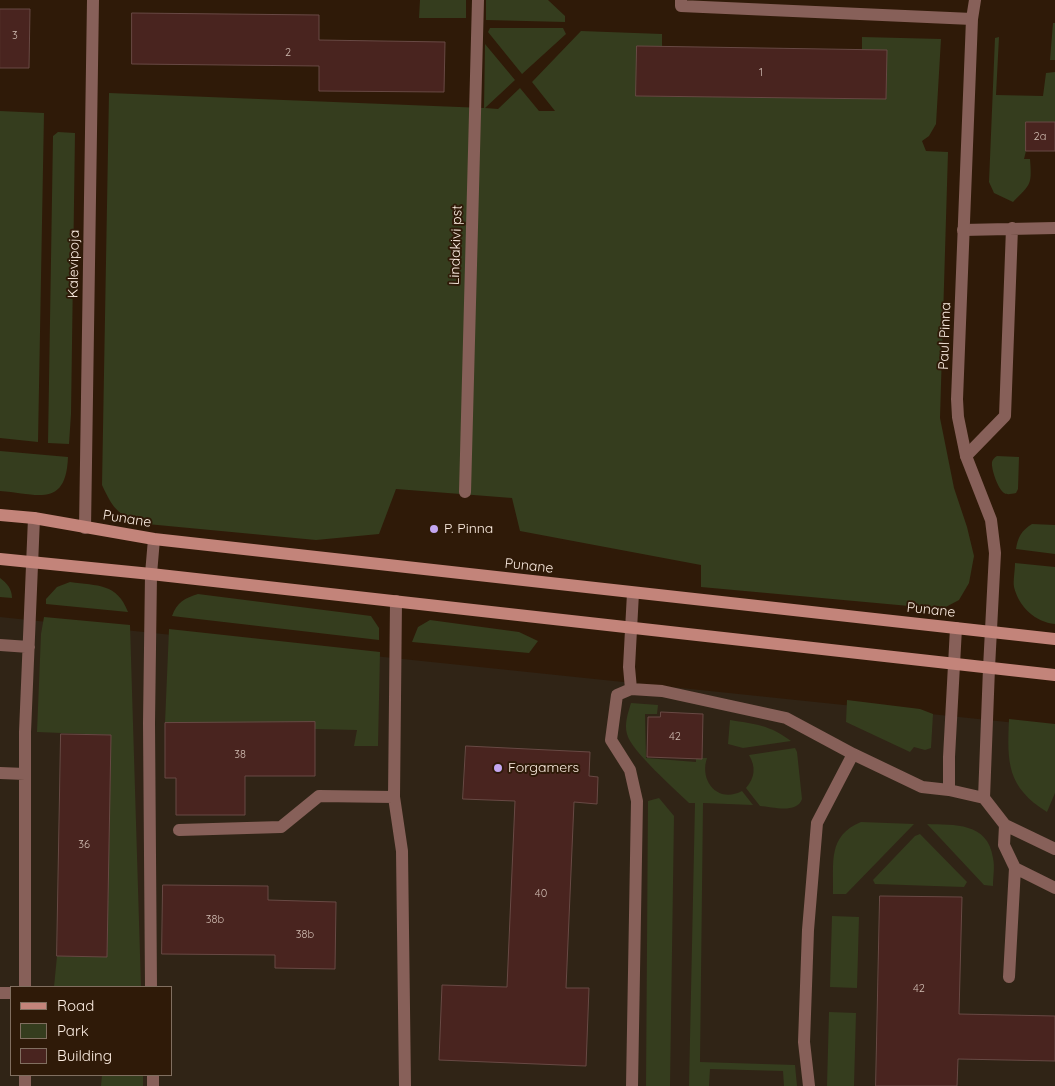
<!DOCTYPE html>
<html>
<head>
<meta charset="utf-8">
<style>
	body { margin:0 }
	#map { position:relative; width:1055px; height:1086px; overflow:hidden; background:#2f1a08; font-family:Quicksand,sans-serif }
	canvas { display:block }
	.legend { position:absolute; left:10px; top:986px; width:162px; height:90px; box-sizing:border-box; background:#2f1a08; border:1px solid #816f60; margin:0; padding:6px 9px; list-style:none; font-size:15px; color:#fdeee3 }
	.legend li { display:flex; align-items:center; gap:10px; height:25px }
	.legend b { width:25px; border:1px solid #816f60 }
</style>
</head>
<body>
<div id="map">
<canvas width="1055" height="1086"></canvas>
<ul class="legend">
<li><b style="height:6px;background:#c3847a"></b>Road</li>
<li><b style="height:14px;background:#353d1e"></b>Park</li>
<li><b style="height:14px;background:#49241f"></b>Building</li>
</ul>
</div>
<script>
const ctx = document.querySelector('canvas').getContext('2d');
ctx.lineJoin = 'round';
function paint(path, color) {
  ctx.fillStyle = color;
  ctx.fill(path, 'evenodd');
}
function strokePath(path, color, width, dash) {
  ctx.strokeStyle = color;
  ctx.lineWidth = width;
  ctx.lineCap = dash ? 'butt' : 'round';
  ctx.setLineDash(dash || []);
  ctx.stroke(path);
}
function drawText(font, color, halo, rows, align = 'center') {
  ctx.font = font + ' Quicksand,sans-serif';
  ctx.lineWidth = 4;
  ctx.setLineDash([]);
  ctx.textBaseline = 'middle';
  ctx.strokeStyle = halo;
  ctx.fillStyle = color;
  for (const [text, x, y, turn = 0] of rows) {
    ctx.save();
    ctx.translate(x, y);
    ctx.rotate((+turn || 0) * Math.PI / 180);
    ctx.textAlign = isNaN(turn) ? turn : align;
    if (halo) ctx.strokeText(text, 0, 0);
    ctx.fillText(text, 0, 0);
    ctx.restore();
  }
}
const industrial = new Path2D(`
	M 0,617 L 1055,727 L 1055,1086 L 0,1086 ZM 11,987 L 171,987 L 171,1075 L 11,1075 Z`);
const green = new Path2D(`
	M 420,0 L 466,0 L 466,18 L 419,18 Z
	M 486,0 L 548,0 L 565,16 L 565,22 L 486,20 Z
	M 1053,23 L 1055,23 L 1055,60 L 1050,60 Z
	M 490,28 L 563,28 L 566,34 L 522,74 L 488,32 Z
	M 581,31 L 662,34 L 662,46 L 637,46 L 636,96 L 886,99 L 887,50 L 862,50 L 862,37 L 941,39 L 936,124 L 929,136 L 922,141 L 926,151 L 948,152 L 940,418 L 954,488 L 967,527 L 974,556 L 969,583 L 959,600 L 942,609 L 701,587 L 701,565 L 520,531 L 512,498 L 396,489 L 379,534 L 316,540 L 147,524 C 119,516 114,511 102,485 L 109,93 L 484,108 L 485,44 L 515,80 L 485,108 L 498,109 L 520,88 L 539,111 L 555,111 L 532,82 Z
	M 999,37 L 996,95 L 1043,96 L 1046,73 L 1055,72 L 1055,122 L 1026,122 L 1026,151 L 1024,159 L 1030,159 C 1032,185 1031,184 1013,202 L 994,193 L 989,182 L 995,38 Z
	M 0,111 L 44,113 L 38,442 L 0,438 Z
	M 58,132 L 75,133 L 71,414 L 69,444 L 48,443 L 53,136 Z
	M 0,451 L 68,457 C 66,508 38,494 0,491 Z
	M 997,456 L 1019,457 L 1018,489 L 1016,493 C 1011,494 1007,495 1004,493 C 998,489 991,469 992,462 C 993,459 994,458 997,456 Z
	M 1032,524 L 1055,525 L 1055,554 L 1016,549 C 1018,537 1021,531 1032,524 Z
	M 1015,563 L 1055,567 L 1055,624 C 1035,622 1019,607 1014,587 C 1013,580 1015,571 1015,563 Z
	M 0,578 C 7,583 12,589 12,598 L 0,597 Z
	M 70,582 C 98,586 117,583 128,612 L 46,604 L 46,599 L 57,587 Z
	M 198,594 L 371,616 L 379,628 L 379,640 L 172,616 C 177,602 185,598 198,594 Z
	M 44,617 L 130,625 L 141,987 L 54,987 L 57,956 L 107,957 L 111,735 L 37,732 L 41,634 Z
	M 430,620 L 519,632 L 538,641 L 529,653 L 412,642 L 418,627 Z
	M 169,629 L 380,652 L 378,746 L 354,746 L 357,730 L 315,729 L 315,722 L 165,723 Z
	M 847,700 L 920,709 L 933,714 L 931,748 L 925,750 L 914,747 L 910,752 L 846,722 Z
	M 631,703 L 658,705 L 657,714 L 645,714 L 646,758 L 696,762 L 696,758 L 707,758 C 699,781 718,804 742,791 L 753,805 L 703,803 L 700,1062 L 795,1065 L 797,1086 L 784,1086 L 783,1071 L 710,1069 L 709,1086 L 689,1086 L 695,803 L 689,803 C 675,789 631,751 627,734 C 624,724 628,713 631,703 Z
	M 1009,719 L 1055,724 L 1055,793 L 1047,812 C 1007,787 1007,763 1009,719 Z
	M 730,720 C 755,724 770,725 791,741 L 743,748 L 728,744 Z
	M 795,748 L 797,752 L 802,799 C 797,814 773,807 760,806 L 746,788 C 755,777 756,767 749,755 Z
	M 659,798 L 674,816 L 670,1086 L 646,1086 L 648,801 Z
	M 861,822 L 914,824 L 846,894 L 833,894 C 834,863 827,836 861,822 Z
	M 927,824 C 954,825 988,822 993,858 C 995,867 993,877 993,886 L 984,885 Z
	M 920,834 L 967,882 L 964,887 L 875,884 L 873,880 L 915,836 Z
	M 832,916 L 859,917 L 857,988 L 830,987 Z
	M 829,1012 L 856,1013 L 854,1086 L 827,1086 Z
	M 102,1075 L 143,1075 L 143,1086 L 101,1086 Z`);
const building = new Path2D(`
	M 0,9 L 30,9 L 29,68 L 0,68 Z
	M 132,13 L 319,15 L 319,40 L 445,42 L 444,92 L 319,91 L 319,66 L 132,64 Z
	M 637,46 L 887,50 L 886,99 L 636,96 Z
	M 1026,122 L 1055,122 L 1055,151 L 1026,151 Z
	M 661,712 L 703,714 L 702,759 L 647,757 L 648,717 L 660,717 Z
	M 315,722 L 315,776 L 245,776 L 245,815 L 176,815 L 176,778 L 165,778 L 165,723 Z
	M 61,734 L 111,735 L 107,957 L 57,956 Z
	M 466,746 L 590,752 L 589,776 L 598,777 L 597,804 L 574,802 L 566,988 L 589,988 L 586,1066 L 439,1060 L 442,985 L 507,987 L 515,801 L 463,799 Z
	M 163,885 L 268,886 L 268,900 L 336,902 L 335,969 L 275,968 L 275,955 L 162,954 Z
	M 880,896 L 962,897 L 959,1014 L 1055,1016 L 1055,1061 L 958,1059 L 957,1086 L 876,1086 Z`);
const service = new Path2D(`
	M 963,230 L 1055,228
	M 966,456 L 1005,416 L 1012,228
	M 633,593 L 629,667 L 631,689 L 662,691 L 786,718 L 853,754 L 922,787 L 949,790 L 984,798 L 1005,825 L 1055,849
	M 396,601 L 394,797 L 402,851 L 405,1086
	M 0,645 L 29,647
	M 631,689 L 617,695 L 611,740 L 630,770 L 637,801 L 632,1086
	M 0,773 L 25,774
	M 949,790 L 949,757 L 956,628
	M 984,798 L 989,668
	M 1005,825 L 1004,845 L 1015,868 L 1009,977
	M 179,830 L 281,827 L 319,796 L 394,797
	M 1015,868 L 1055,888
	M 25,987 L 25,732 L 34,518
	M 151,987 L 149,723 L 151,574 L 154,539
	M 0,993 L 11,993
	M 25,1075 L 25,1086
	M 153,1075 L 153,1086
	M 809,1086 L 804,1042 L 808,930 L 817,823 L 853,754`);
const pedestrian = new Path2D(`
	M 465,492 L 478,0`);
const minor = new Path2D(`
	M 681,0 L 681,6 L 972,19
	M 975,0 L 972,19 L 957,399 L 958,417 L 966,456 L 991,520 L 995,553 L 989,668
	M 85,528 L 93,0`);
const secondary = new Path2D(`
	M 0,515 L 34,518 L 154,539 L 1055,639
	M 0,559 L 151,574 L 1055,675`);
const markers = [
	[434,529,5,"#c4a7f1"],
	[498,768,5,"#c4a7f1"]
];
const numberNames = [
	["3",15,36],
	["2",288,53],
	["1",761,73],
	["2a",1040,137],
	["42",675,737],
	["38",240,755],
	["36",84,845],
	["40",541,894],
	["38b",215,920],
	["38b",305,935],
	["42",919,989]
];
const streetNames = [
	["Lindakivi pst",456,245,-88],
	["Kalevipoja",74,264,-89],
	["Paul Pinna",945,336,-88],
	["Punane",127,519,9],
	["Punane",529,566,6],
	["Punane",931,610,6]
];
const poiNames = [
	["P. Pinna",444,529],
	["Forgamers",508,768]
];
paint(industrial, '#302416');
paint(green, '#353d1e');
paint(building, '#49241f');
strokePath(building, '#684944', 1);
strokePath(service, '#876059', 12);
strokePath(pedestrian, '#876059', 12);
strokePath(minor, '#876059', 12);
strokePath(secondary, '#c3847a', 12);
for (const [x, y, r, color] of markers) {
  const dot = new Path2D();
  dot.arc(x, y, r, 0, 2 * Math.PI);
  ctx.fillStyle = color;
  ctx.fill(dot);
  strokePath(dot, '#2f1a08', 2);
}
drawText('11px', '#d0bcb2', null, numberNames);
drawText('14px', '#fdeee3', '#2f1a08', streetNames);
drawText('14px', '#fdeee3', '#2f1a08', poiNames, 'left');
</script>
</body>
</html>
